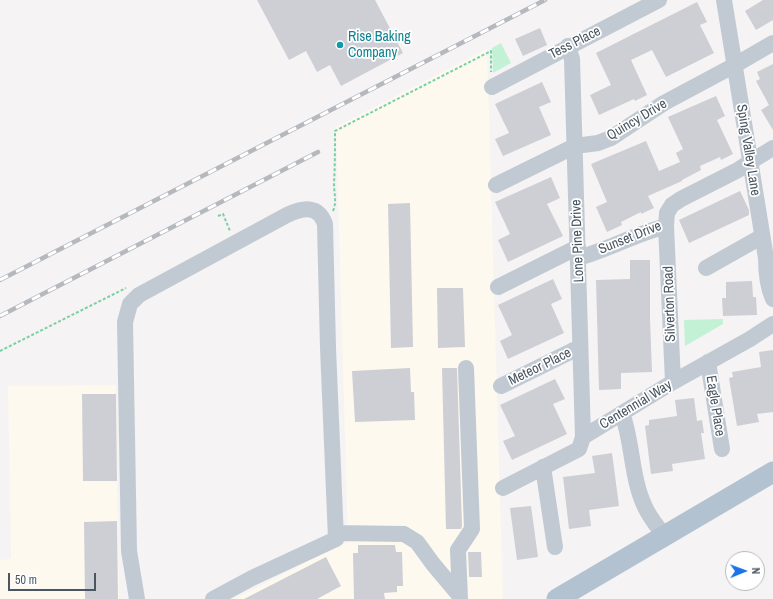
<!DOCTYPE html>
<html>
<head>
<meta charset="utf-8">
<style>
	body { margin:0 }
	#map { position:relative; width:773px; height:599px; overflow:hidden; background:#f5f3f3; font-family:"Archivo Narrow",sans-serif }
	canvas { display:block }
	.north { position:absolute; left:725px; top:551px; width:40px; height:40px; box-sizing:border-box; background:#fff; border:1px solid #b7bbc0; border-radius:50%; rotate:89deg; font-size:11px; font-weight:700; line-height:16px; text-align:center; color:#4a5661 }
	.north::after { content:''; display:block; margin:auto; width:14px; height:18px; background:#1a73e8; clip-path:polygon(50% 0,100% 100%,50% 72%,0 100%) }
	.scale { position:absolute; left:8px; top:573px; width:88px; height:18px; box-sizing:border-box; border:2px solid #4a5661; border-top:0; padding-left:5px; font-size:12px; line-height:14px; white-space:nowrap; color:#4a5661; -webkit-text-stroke:3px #fff; paint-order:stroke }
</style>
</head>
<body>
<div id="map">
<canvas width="773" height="599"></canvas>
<div class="north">N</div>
<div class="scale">50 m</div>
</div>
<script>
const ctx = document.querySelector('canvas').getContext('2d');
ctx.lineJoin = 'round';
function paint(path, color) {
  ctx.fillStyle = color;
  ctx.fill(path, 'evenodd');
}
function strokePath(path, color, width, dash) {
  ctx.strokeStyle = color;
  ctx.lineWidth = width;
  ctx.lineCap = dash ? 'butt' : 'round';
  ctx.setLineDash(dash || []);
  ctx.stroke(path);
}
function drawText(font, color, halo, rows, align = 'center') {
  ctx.font = font + ' "Archivo Narrow",sans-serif';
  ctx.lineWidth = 3.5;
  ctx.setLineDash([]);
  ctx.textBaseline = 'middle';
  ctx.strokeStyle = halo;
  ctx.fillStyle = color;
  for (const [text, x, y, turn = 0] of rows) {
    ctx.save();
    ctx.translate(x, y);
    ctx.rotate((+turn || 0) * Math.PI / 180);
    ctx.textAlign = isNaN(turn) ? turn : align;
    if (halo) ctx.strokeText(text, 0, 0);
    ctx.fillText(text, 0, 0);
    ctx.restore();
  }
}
const commercial = new Path2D(`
	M 487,49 L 503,599 L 234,599 L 348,541 L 336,127 Z
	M 116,385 L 119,599 L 0,599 L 0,560 L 11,559 L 8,386 Z`);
const green = new Path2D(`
	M 501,43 L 511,63 L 493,73 L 492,48 Z
	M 723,319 L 723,324 L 685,346 L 684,320 Z`);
const building = new Path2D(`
	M 257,0 L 375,0 L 403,53 L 341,86 L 330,65 L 317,72 L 306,51 L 289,60 Z
	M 763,0 L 773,0 L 773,20 L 756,30 L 745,11 Z
	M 697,2 L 707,22 L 700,25 L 714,53 L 666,77 L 652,50 L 631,60 L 647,95 L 635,101 L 634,99 L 599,115 L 590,95 L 611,85 L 596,53 Z
	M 540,28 L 547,45 L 523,56 L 515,39 Z
	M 773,64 L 773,130 L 761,110 L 769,105 L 756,81 L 760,79 L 757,72 Z
	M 542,82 L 551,102 L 539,107 L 551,135 L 503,156 L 495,139 L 509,133 L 495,104 Z
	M 716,96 L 725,116 L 717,120 L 733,154 L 721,160 L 720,157 L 700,166 L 701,170 L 682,180 L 682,181 L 648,196 L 654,208 L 641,214 L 641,212 L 621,222 L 622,225 L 607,232 L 596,207 L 607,202 L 591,164 L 646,141 L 659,171 L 680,162 L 676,153 L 683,149 L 668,117 Z
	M 551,177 L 560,198 L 547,204 L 563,236 L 508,262 L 498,240 L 510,234 L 495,202 Z
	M 740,191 L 749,210 L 749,215 L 689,243 L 679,220 Z
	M 410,203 L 413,347 L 391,348 L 388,204 Z
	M 630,260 L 650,260 L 650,319 L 652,372 L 621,373 L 621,389 L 599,390 L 596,280 L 630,279 Z
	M 553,279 L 562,299 L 551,304 L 564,333 L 508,359 L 500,341 L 512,335 L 498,305 Z
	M 752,281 L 753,297 L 756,297 L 757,315 L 723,316 L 722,298 L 726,298 L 726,282 Z
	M 437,288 L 463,288 L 465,347 L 438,348 Z
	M 773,350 L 773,412 L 757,414 L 759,422 L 737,426 L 729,378 L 733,377 L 732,372 L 761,367 L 759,352 Z
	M 410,368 L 411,392 L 414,392 L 415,420 L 355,422 L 352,371 Z
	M 442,368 L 457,368 L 462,526 L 461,529 L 446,529 Z
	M 555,379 L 565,399 L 553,404 L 567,434 L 512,460 L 503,441 L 515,436 L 500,405 Z
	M 82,394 L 116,394 L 117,481 L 83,481 Z
	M 694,398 L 697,421 L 702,420 L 704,433 L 701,433 L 705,459 L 672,464 L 673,471 L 651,474 L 645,426 L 649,425 L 649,420 L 677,416 L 675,400 Z
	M 612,453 L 619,506 L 589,510 L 591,526 L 569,529 L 563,477 L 595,473 L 592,456 Z
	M 531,506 L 538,557 L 517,560 L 510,508 Z
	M 117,521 L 118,599 L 85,599 L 84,522 Z
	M 358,545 L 395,545 L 396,552 L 402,552 L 403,586 L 397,586 L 397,592 L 384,593 L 385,599 L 354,599 L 353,553 L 358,553 Z
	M 468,552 L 481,552 L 482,577 L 469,577 Z
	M 326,557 L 341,586 L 317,599 L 244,599 Z`);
const path = new Path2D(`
	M 333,211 C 337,202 334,193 334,184 C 335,166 335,148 335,131 L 491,51 L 491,72
	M 218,216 L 223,214 L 230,231
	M 0,351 L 126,288`);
const minor = new Path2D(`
	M 724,0 L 766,258 C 766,272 767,286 773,299
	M 568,46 L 572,59 L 583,437
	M 492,87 L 659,0
	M 496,185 L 575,146 L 598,143 L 611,138 L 664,103 L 735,65 L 773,43
	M 666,226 L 673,382
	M 578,258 C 609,249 636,234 666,226 L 667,213 L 672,205 L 681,199 L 738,170 L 750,162 L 773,148
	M 706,268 L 761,237
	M 498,287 L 578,247
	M 708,362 L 722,449
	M 501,386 L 580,347
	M 622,413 C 633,443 631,478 645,507 C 650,518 658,527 664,536
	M 543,467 L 555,547
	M 503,488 L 579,449 L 583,437 L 673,382 L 750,339 L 773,324
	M 336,533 L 404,534 L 417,542 L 433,564 L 459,595
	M 137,599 L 129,551 L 125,322 L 130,304 L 139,295 L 287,215 C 302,208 318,204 325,224 L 328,348 L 336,539 L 252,578 L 213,599
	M 460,599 L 458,550 L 472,529 L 466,368`);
const major = new Path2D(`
	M 557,599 L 773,472`);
const rail = new Path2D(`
	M 0,280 L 545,0
	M 0,316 L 318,152`);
const markers = [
	[340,45,4,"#0f9aa8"]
];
const cultureNames = [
	["Rise Baking",348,37],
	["Company",348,53]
];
const streetNames = [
	["Tess Place",575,43,-27],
	["Quincy Drive",637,120,-31],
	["Sping Valley Lane",748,150,81],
	["Sunset Drive",630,238,-22],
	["Lone Pine Drive",578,241,-92],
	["Silverton Road",670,304,-92],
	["Meteor Place",540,367,-26],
	["Centennial Way",636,405,-31],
	["Eagle Place",715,406,81]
];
paint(commercial, '#fdf9ef');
paint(green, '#c3f1d5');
paint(building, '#cdcfd5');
strokePath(path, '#7ad0a6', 2, [3, 2]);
strokePath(minor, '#c1cad2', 16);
strokePath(major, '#b3c2d1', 21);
strokePath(rail, '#b5b8bd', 4.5);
strokePath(rail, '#fff', 3, [9]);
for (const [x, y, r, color] of markers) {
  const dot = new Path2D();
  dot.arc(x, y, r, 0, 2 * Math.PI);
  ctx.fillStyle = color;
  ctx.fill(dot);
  strokePath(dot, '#fff', 1.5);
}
drawText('14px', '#0d838f', '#fff', cultureNames, 'left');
drawText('14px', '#4a5661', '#fff', streetNames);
</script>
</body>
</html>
